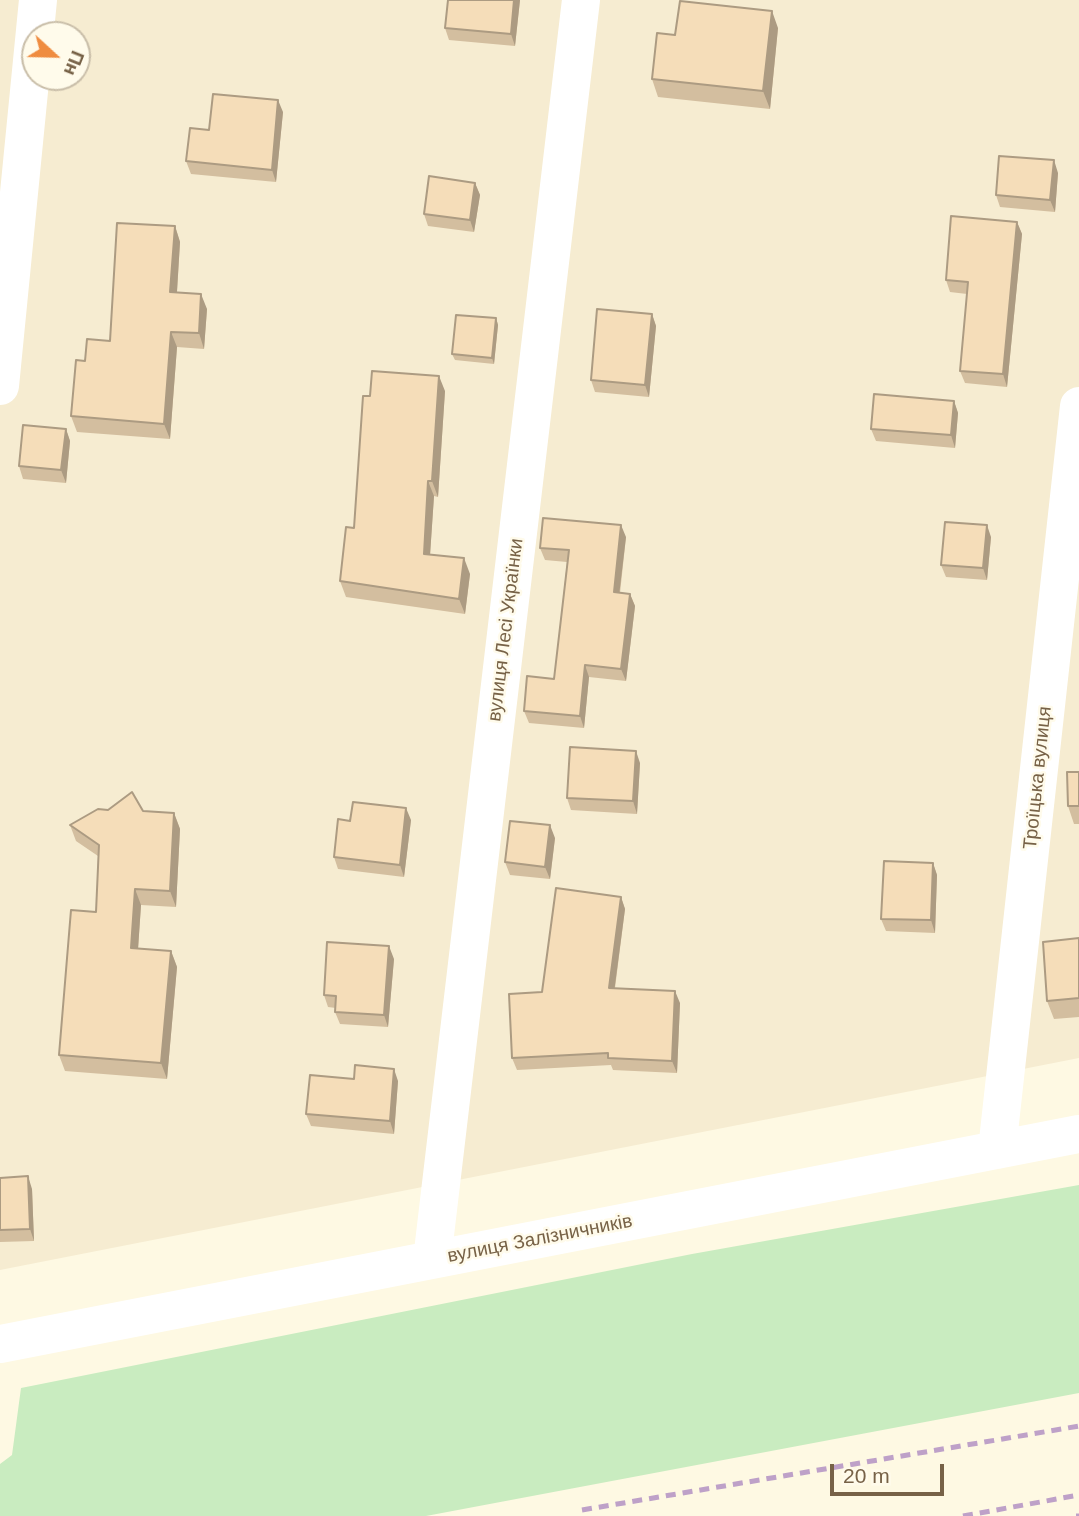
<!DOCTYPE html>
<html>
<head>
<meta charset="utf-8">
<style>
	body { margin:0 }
	#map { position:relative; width:1079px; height:1516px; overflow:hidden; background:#fef9e3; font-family:Helvetica,sans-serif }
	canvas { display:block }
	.north { position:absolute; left:21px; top:21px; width:70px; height:70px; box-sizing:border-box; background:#fffbeb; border:2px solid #c9bea9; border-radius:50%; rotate:112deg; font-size:19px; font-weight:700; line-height:28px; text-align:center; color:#776247 }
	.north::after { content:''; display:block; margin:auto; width:24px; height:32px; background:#ef8c40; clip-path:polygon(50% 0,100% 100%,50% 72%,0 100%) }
	.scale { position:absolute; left:830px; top:1464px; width:114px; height:32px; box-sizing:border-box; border:4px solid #776247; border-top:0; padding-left:9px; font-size:21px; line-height:24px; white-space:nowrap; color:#776247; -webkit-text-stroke:5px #fffbeb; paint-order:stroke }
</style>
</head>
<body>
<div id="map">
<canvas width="1079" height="1516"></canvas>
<div class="north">Пн</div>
<div class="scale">20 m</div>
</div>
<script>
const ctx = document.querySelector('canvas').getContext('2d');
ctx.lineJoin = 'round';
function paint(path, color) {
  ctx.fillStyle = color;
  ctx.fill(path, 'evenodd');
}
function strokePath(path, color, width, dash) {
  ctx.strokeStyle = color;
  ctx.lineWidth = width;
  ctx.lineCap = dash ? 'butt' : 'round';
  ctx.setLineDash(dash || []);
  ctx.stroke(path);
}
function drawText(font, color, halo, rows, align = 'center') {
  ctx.font = font + ' Helvetica,sans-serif';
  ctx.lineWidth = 5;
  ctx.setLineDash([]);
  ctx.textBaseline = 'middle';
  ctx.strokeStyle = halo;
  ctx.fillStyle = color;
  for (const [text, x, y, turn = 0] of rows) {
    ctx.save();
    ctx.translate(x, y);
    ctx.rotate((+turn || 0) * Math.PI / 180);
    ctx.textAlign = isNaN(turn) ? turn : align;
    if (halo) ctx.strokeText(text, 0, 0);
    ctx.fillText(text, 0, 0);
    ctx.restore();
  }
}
const residential = new Path2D(`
	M 0,0 L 1079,0 L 1079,1058 L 0,1270 ZM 35,35 L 77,35 L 77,77 L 35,77 Z`);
const green = new Path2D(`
	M 1079,1185 L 1079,1393 L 426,1516 L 0,1516 L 0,1464 L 12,1455 L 21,1388 L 692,1254 Z`);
const minor = new Path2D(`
	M 0,386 L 38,0
	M 997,1150 L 1079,406
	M 432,1260 L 581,0
	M 0,1344 L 1079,1134`);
const rail = new Path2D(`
	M 582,1510 L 1079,1426
	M 963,1516 L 1079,1495
	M 1076,1516 L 1079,1516`);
const wall = new Path2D(`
	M 520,0 L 515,46 L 449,40 L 445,28 Z
	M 778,28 L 770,109 L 658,97 L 652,79 L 675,35 Z
	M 283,112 L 276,182 L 191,174 L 186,161 L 209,130 Z
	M 1058,173 L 1055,212 L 1000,207 L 996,195 Z
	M 475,183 L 480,195 L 474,232 L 428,226 L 424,214 Z
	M 1017,222 L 1022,234 L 1007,387 L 965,383 L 960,371 L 967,294 L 950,292 L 946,280 Z
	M 175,226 L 180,242 L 177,292 L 207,309 L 204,349 L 177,347 L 170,439 L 77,432 L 71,416 L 85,361 L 110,341 Z
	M 652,314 L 656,326 L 649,397 L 595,392 L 591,380 Z
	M 496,318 L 498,325 L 494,364 L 455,360 L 452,354 Z
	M 445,391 L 438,497 L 434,496 L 430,555 L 470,574 L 465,614 L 346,597 L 340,581 L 354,528 L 370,396 Z
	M 954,401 L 958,413 L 955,448 L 876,441 L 871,429 Z
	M 66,429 L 70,441 L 66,483 L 23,479 L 19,466 Z
	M 626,537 L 620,593 L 630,594 L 635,606 L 626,681 L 589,677 L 584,728 L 529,723 L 524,711 L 554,679 L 567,562 L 545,560 L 540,548 Z
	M 991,537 L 987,580 L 946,577 L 941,565 Z
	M 640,763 L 637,814 L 571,810 L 567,798 Z
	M 1079,772 L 1079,824 L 1074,824 L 1068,806 Z
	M 143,811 L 174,813 L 180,829 L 176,907 L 141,905 L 138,949 L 171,951 L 177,967 L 167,1079 L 65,1071 L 59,1055 L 96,912 L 98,856 L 76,841 L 70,825 Z
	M 411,820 L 404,877 L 338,869 L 334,857 L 350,821 Z
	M 555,838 L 550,879 L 510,875 L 505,862 Z
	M 933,863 L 937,875 L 935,933 L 886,931 L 881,919 Z
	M 621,897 L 625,909 L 615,988 L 680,1003 L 677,1073 L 613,1070 L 611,1065 L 517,1070 L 512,1058 L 542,992 Z
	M 1079,938 L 1079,1017 L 1054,1019 L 1047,1001 Z
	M 394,959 L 388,1027 L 340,1024 L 335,1012 L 336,1008 L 328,1007 L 324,995 Z
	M 354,1079 L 398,1081 L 394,1134 L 311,1126 L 306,1114 Z
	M 0,1178 L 32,1189 L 34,1241 L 0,1242 Z`);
const shadedWall = new Path2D(`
	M 514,0 L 520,0 L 515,46 L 511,34 Z
	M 772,11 L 778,28 L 770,109 L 763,91 Z
	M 278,100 L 283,112 L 276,182 L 272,170 Z
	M 1054,160 L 1058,173 L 1055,212 L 1050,200 Z
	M 475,183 L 480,195 L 474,232 L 470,220 Z
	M 1017,222 L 1022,234 L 1007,387 L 1003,374 Z
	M 175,226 L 180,242 L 176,307 L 170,292 Z
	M 201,294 L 207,309 L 204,349 L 199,333 Z
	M 652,314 L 656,326 L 649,397 L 645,385 Z
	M 496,318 L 498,325 L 494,364 L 492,358 Z
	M 171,332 L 177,347 L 170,439 L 164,424 Z
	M 439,376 L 445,391 L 438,497 L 432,481 Z
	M 954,401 L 958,413 L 955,448 L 951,435 Z
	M 66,429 L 70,441 L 66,483 L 61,470 Z
	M 428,481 L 434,496 L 429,570 L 424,554 Z
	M 621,525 L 626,537 L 618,604 L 614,592 Z
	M 987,525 L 991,537 L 987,580 L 983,568 Z
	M 464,558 L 470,574 L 465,614 L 459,599 Z
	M 630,594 L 635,606 L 626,681 L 621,669 Z
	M 585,665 L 589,677 L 584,728 L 580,716 Z
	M 636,751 L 640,763 L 637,814 L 633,801 Z
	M 406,808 L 411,820 L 404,877 L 400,865 Z
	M 174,813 L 180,829 L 176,907 L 170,891 Z
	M 550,825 L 555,838 L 550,879 L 545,867 Z
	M 933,863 L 937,875 L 935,933 L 931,920 Z
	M 135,889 L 141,905 L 137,964 L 131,948 Z
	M 621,897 L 625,909 L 613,1000 L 609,988 Z
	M 389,946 L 394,959 L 388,1027 L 384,1015 Z
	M 171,951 L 177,967 L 167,1079 L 161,1063 Z
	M 675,991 L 680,1003 L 677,1073 L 672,1061 Z
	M 394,1069 L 398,1081 L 394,1134 L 390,1121 Z
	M 28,1176 L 32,1189 L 34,1241 L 30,1229 Z`);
const building = new Path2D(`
	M 448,0 L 514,0 L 511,34 L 445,28 Z
	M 680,1 L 772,11 L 763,91 L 652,79 L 657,33 L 675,35 Z
	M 213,94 L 278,100 L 272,170 L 186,161 L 190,128 L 209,130 Z
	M 999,156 L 1054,160 L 1050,200 L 996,195 Z
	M 429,176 L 475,183 L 470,220 L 424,214 Z
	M 951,216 L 1017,222 L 1003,374 L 960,371 L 968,282 L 946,280 Z
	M 117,223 L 175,226 L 170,292 L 201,294 L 199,333 L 171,332 L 164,424 L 71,416 L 76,360 L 85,361 L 87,339 L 110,341 Z
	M 597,309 L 652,314 L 645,385 L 591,380 Z
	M 456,315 L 496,318 L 492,358 L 452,354 Z
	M 372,371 L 439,376 L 432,481 L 428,481 L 424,554 L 464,558 L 459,599 L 340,581 L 346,527 L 354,528 L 363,396 L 370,396 Z
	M 874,394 L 954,401 L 951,435 L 871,429 Z
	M 23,425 L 66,429 L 61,470 L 19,466 Z
	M 543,518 L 621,525 L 614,592 L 630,594 L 621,669 L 585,665 L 580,716 L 524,711 L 527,676 L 554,679 L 569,550 L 540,548 Z
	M 945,522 L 987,525 L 983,568 L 941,565 Z
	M 570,747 L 636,751 L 633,801 L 567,798 Z
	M 1067,772 L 1079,772 L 1079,806 L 1068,806 Z
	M 132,792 L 143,811 L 174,813 L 170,891 L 135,889 L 131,948 L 171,951 L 161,1063 L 59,1055 L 71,910 L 96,912 L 99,845 L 70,825 L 98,809 L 108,810 Z
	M 353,802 L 406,808 L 400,865 L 334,857 L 338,819 L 350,821 Z
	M 510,821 L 550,825 L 545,867 L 505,862 Z
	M 884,861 L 933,863 L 931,920 L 881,919 Z
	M 556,888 L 621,897 L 609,988 L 675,991 L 672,1061 L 608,1058 L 608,1053 L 512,1058 L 509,994 L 542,992 Z
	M 1079,938 L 1079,998 L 1047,1001 L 1043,942 Z
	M 327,942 L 389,946 L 384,1015 L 335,1012 L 336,996 L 324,995 Z
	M 355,1065 L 394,1069 L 390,1121 L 306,1114 L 310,1075 L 354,1079 Z
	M 28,1176 L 30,1229 L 0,1230 L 0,1178 Z`);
const streetNames = [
	["вулиця Лесі Українки",506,630,-83],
	["Троїцька вулиця",1038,778,-84],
	["вулиця Залізничників",540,1239,-11]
];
paint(residential, '#f6ecd1');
paint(green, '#c9ecc0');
strokePath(minor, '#fff', 38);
strokePath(rail, '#bea1c8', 5, [10, 7]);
paint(wall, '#d3be9f');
paint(shadedWall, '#ac9b82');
paint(building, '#f5ddb9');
strokePath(building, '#ac9b82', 2);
drawText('19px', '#776247', '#fffbeb', streetNames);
</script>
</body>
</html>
